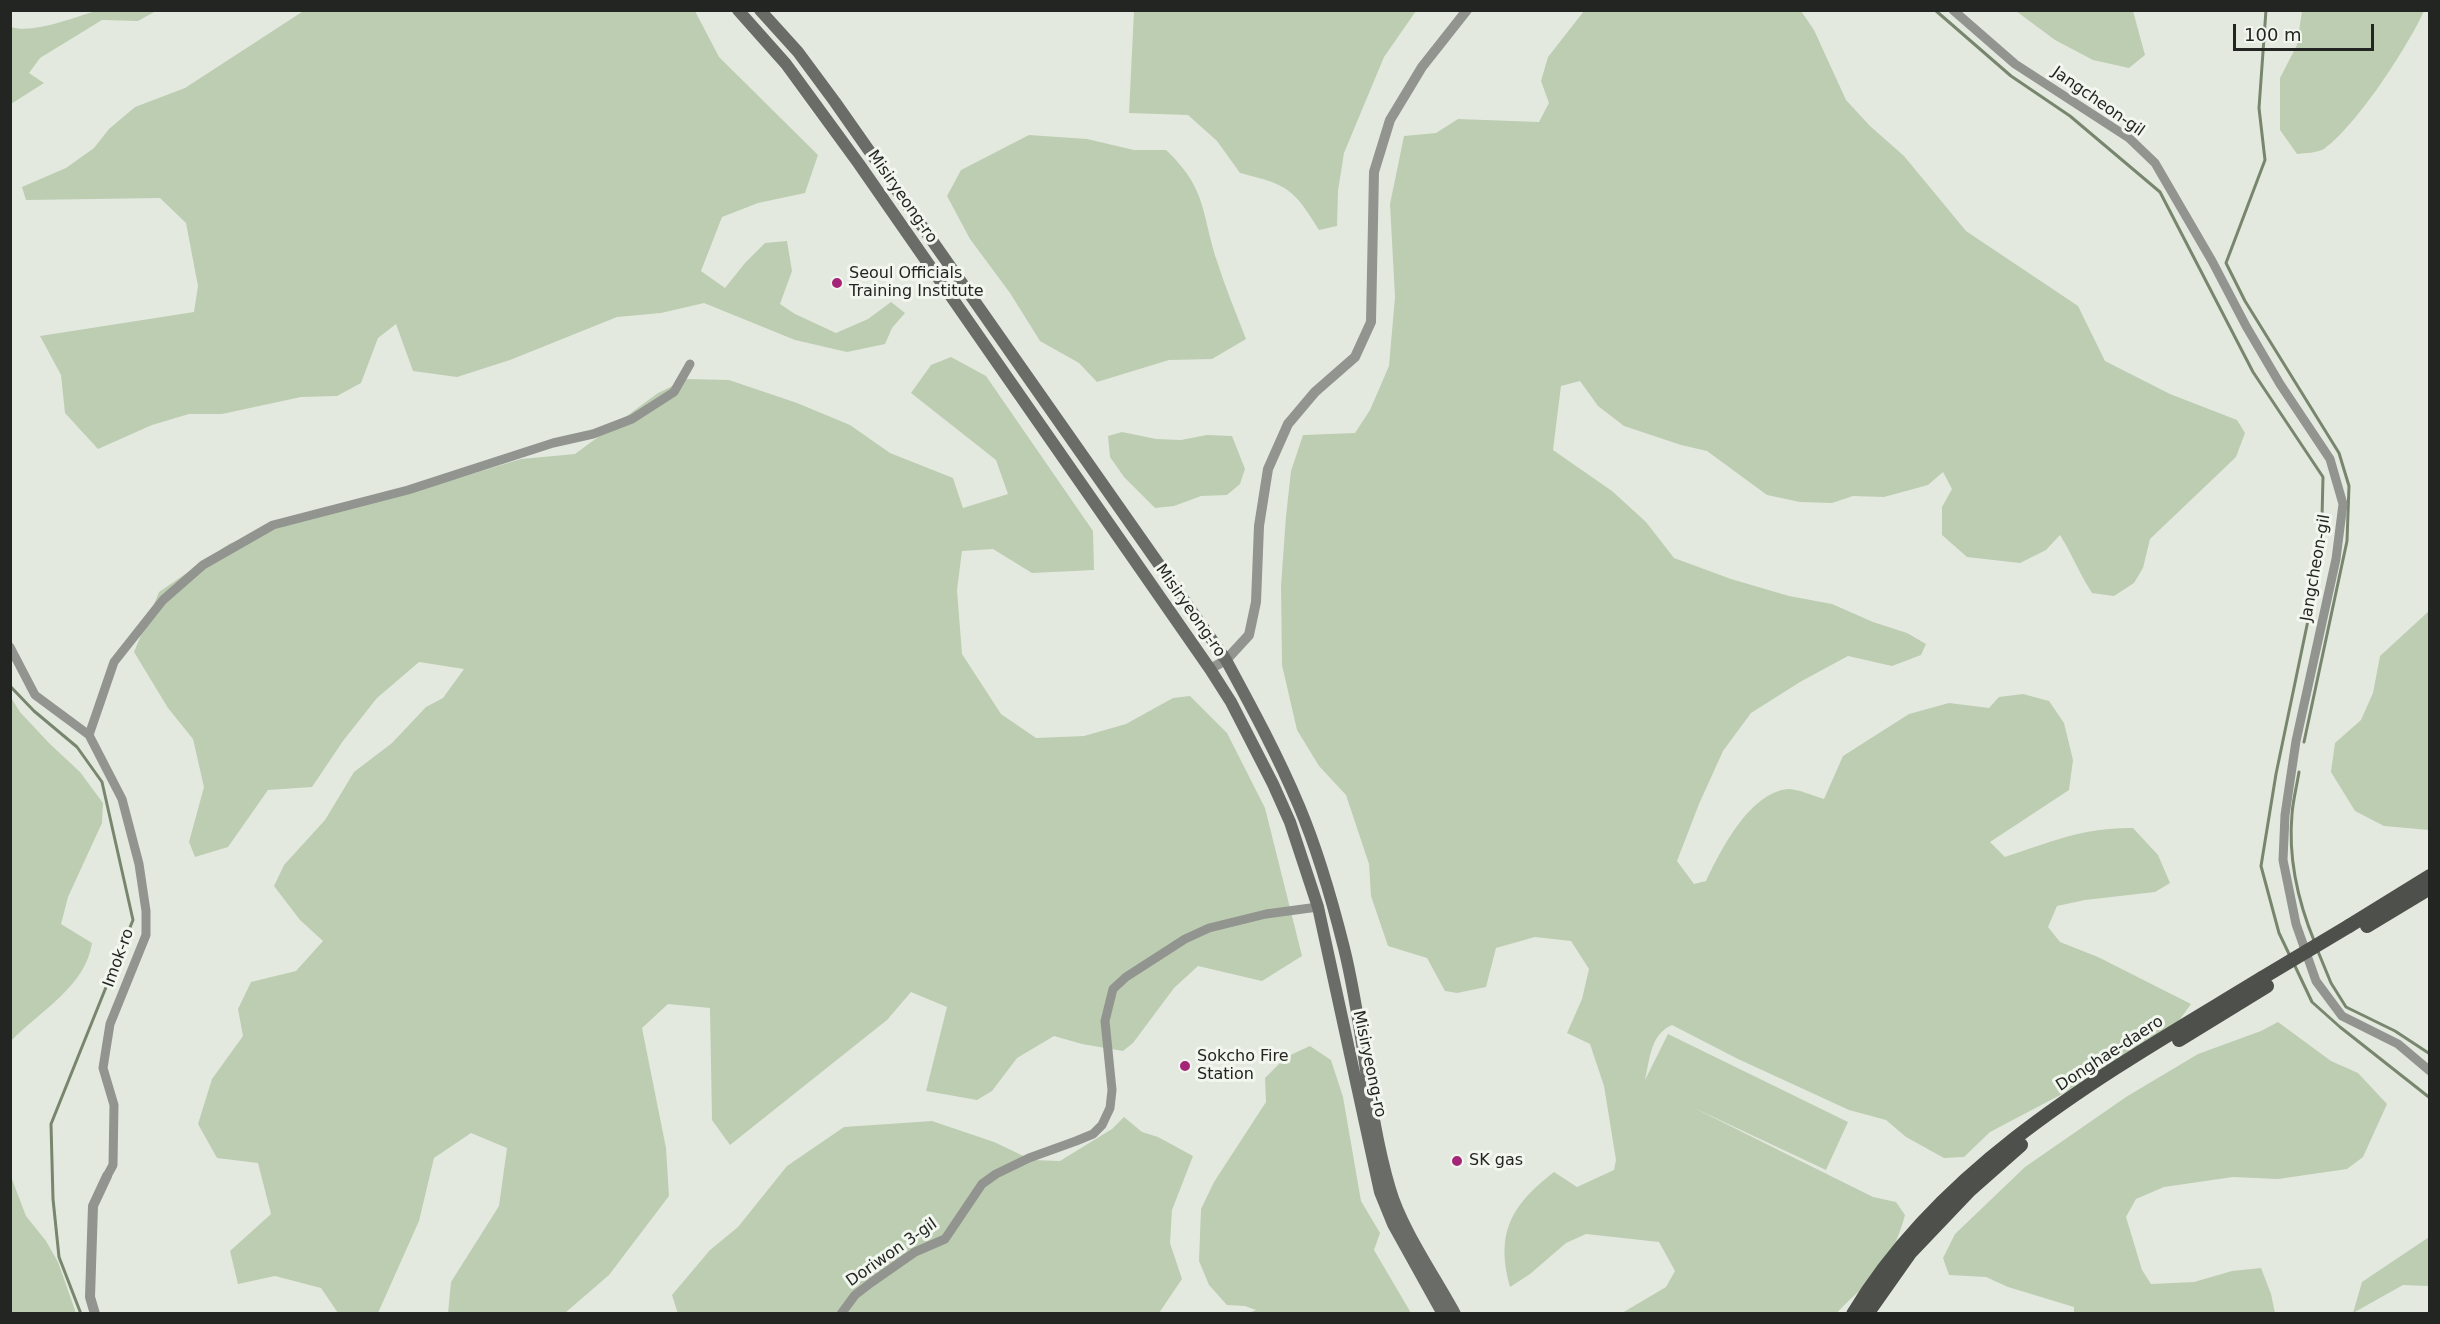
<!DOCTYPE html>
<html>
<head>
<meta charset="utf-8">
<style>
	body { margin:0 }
	#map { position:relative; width:2440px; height:1324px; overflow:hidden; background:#e4e9e0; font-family:"DejaVu Sans",sans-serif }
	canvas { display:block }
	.frame { position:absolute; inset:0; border:12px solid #232522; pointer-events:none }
	.scale { position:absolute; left:2233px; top:24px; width:141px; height:27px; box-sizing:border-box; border:3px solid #232522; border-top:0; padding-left:8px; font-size:18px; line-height:21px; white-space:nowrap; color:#232522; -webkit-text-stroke:4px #f1f6ee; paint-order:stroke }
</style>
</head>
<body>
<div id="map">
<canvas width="2440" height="1324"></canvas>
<div class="frame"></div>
<div class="scale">100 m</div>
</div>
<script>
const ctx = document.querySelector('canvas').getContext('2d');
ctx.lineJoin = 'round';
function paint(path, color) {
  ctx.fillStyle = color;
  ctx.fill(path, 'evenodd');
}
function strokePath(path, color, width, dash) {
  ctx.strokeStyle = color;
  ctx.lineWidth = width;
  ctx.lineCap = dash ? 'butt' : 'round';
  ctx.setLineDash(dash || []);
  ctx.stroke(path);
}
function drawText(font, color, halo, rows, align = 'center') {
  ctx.font = font + ' "DejaVu Sans",sans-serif';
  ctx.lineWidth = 6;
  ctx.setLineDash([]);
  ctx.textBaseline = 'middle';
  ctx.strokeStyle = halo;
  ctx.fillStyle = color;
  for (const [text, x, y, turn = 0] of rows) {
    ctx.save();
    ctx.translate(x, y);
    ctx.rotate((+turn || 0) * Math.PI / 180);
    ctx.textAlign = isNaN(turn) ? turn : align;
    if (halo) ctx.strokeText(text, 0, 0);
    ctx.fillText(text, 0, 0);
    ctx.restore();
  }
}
const green = new Path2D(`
	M 305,10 L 695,11 L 719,57 L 818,155 L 805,193 L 758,203 L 722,217 L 701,271 L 725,288 L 745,263 L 765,243 L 787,241 L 792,271 L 780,304 L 795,314 L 836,333 L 868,319 L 891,302 L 905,313 L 892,328 L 885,344 L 847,352 L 795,340 L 704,303 L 661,313 L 617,317 L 510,360 L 457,377 L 413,371 L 396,324 L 378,338 L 361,383 L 337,396 L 301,397 L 222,414 L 189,414 L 152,425 L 98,449 L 65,413 L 61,375 L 40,336 L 194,312 L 198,286 L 186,223 L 160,198 L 26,200 L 22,187 L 66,168 L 94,148 L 109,129 L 135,107 L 185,88 Z
	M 95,11 L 156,11 L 138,21 L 102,20 L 40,58 L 29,73 L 44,83 L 11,104 L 11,27 C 32,34 73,18 95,11 Z
	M 1134,11 L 1416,11 L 1384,57 L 1344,153 L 1338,191 L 1337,226 L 1319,230 C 1293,188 1288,185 1240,173 L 1217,141 L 1188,115 L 1129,113 Z
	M 1584,11 L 1801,11 L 1814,30 L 1846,100 L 1870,126 L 1904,156 L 1966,231 L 2078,306 L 2105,361 L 2170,394 L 2237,420 L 2245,433 L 2236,457 L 2150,539 L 2143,568 L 2134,583 L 2114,596 L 2092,593 C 2080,575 2072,554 2060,535 L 2046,550 L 2020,563 L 1967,557 L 1942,535 L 1942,507 L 1952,489 L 1943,472 L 1928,485 L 1884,497 L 1853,496 L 1832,503 L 1800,502 L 1767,495 L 1707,451 L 1681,445 L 1624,426 L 1598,406 L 1580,381 L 1561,386 L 1553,450 L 1612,491 L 1646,522 L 1674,558 L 1731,579 L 1789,596 L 1832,604 L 1873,622 L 1907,633 L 1926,644 L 1921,655 L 1892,666 L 1848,656 L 1800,682 L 1751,713 L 1723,751 L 1699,804 L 1677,861 L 1694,884 L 1706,881 C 1721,850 1749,793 1788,789 C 1798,789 1814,796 1824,799 L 1843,756 L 1909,714 L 1949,703 L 1989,708 L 1999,697 L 2023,694 L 2049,701 L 2064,723 L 2073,760 L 2069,790 L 1990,842 L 2005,857 C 2049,842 2086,827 2133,828 L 2158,855 L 2170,883 L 2155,892 L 2085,900 L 2057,906 L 2048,927 L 2060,942 L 2098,957 L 2191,1004 L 2178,1022 L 2104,1072 L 1990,1132 L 1964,1157 L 1944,1158 L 1906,1137 L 1886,1120 L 1849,1110 L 1738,1059 L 1672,1025 C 1650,1035 1650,1059 1645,1080 L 1668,1034 L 1848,1122 L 1826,1170 L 1692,1107 L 1873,1197 L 1896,1202 L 1905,1215 C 1899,1238 1889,1259 1873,1277 C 1862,1290 1848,1300 1837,1313 L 1622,1313 L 1666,1287 L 1675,1271 L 1659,1242 L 1586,1234 L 1566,1243 L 1530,1274 L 1510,1287 C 1495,1233 1511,1205 1554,1172 L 1577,1187 L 1614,1170 L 1616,1160 L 1604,1086 L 1590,1044 L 1567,1033 L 1582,999 L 1589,969 L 1571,941 L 1535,937 L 1496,948 L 1486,987 L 1457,993 L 1445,991 L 1427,958 L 1388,946 L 1371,896 L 1369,864 L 1346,795 L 1319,766 L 1297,730 L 1282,665 L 1281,586 L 1286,516 L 1291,471 L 1303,435 L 1355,433 L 1370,410 L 1389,366 L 1395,297 L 1390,204 L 1404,136 L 1436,133 L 1458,119 L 1539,122 L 1549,103 L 1541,81 L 1548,57 Z
	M 2016,11 L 2133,11 L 2145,55 L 2129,68 L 2093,60 L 2055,40 Z
	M 2302,11 L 2424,11 C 2407,48 2357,125 2324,149 C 2317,153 2305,153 2297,154 L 2280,130 L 2280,78 L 2297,45 Z
	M 1029,135 L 1087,139 L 1134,150 L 1166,150 C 1207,189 1201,211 1217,261 C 1225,287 1236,313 1246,339 L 1212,359 L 1169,360 L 1097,382 L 1079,363 L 1040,341 L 1010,293 L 970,239 L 947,196 L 961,170 Z
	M 951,357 L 986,376 L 1093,531 L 1094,570 L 1032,573 L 993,549 L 962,551 L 957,590 L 962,654 L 1001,714 L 1036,738 L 1084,736 L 1126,724 L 1173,698 L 1190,696 L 1227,733 L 1265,808 L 1302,956 L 1262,981 L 1198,966 L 1174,988 L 1133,1043 L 1123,1051 L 1082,1044 L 1054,1036 L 1017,1058 L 992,1091 L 977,1100 L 926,1091 L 947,1007 L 911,992 L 887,1020 L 730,1145 L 712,1120 L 710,1008 L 668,1004 L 642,1028 L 666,1148 L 669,1196 L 609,1275 L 565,1313 L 448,1313 L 451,1282 L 499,1206 L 507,1148 L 471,1133 L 434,1158 L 419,1221 L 378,1313 L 338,1313 L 321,1288 L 275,1276 L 238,1284 L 230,1251 L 271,1214 L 258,1163 L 217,1158 L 198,1124 L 212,1079 L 243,1036 L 238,1009 L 251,982 L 296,971 L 323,941 L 300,920 L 274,886 L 284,865 L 325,820 L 354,772 L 392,743 L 426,707 L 443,698 L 464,669 L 419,662 L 377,698 L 343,741 L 312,787 L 268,790 L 228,847 L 195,857 L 189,842 L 204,787 L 193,739 L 168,708 L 134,652 L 159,592 L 229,544 L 307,515 L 426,488 L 521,459 L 575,454 L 658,393 L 687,379 L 729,380 L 797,403 L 850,425 L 890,453 L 953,478 L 963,508 L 1008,494 L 996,460 L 911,393 L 931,365 Z
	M 1122,432 L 1156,439 L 1181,440 L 1207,435 L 1232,436 L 1245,469 L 1240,484 L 1227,495 L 1201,496 L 1174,506 L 1155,508 L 1124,477 L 1110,457 L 1108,436 Z
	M 2429,611 L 2429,830 L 2384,826 L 2355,811 L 2331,772 L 2335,743 L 2361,720 L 2373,693 L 2380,656 Z
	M 10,696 L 20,712 L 49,743 L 80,772 L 103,803 L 102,823 L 68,897 L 61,924 L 92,943 C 86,986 39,1012 11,1041 Z
	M 2278,1022 L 2331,1061 L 2358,1073 L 2387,1104 L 2363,1157 L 2347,1169 L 2278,1179 L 2233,1177 L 2164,1187 L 2136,1199 L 2126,1217 L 2142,1270 L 2151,1284 L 2194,1282 L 2232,1271 L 2261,1268 L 2271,1294 L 2275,1313 L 2074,1313 L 2074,1307 L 2008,1287 L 1986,1277 L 1949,1275 L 1943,1258 L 1955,1234 L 2025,1167 L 2126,1097 L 2198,1054 L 2261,1031 Z
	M 1310,1046 L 1331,1060 L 1343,1097 L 1361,1201 L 1380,1233 L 1374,1250 L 1411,1313 L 1249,1313 L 1256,1310 L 1245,1306 L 1227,1305 L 1209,1285 L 1199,1261 L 1201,1209 L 1214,1182 L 1266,1102 L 1265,1078 L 1286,1057 Z
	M 1124,1117 L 1142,1132 L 1158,1137 L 1193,1156 L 1172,1210 L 1170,1243 L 1182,1279 L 1159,1313 L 678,1314 L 672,1295 L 710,1250 L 738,1227 L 787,1166 L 844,1127 L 932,1121 L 994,1142 L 1032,1160 L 1060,1161 L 1112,1129 Z
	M 10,1174 L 26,1216 L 46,1241 L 58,1262 L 76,1313 L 11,1313 Z
	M 2429,1237 L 2429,1286 L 2403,1285 L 2353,1313 L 2362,1282 Z`);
const stream = new Path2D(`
	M 1935,10 L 2011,76 L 2070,116 L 2160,192 L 2253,372 L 2323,477 L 2321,558 L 2276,774 L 2261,866 L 2279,933 L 2290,956
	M 2266,10 L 2259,108 L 2265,160 L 2226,263 L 2245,301 L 2339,453 L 2349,486 L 2347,541 L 2304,742
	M 10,686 L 34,711 L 77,747 L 102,782 L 133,920 L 51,1124 L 53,1199 L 59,1257 L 81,1314
	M 2299,772 C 2297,785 2293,800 2292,814 C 2288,858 2298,902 2315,943
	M 2317,949 L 2331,983 L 2346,1007 L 2395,1031 L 2430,1054
	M 2294,964 L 2312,1002 L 2340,1027 L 2430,1098`);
const minor = new Path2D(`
	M 1953,10 L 2015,64 L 2129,138 L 2155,163 L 2212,261 L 2246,326 L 2280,384 L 2330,459 L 2343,504 L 2336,559 L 2296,741 L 2285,815 L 2283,860 L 2296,924 L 2316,981 L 2342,1016 L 2398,1044 L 2430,1071
	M 10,647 L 35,695 L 89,735 L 122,799 L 139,864 L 146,911 L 146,935 L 110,1024 L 103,1068 L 114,1105 L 113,1165 L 107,1176
	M 89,735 L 114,662 L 163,600 L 203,565 L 273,525 L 408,490 L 553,443 L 593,434 L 632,419 L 674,392 L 690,364
	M 841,1314 L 855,1295 L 872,1282 L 915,1252 L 945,1239 L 982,1184 L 996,1174 L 1029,1158 L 1076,1141 L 1093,1134 L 1102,1125 L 1110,1108 L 1112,1090 L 1105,1021 L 1113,989 L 1126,977 L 1185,939 L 1209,928 L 1266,914 L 1318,907`);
const tertiary = new Path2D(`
	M 1210,669 L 1226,660 L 1249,635 L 1256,602 L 1259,526 L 1268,469 L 1288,424 L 1315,392 L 1355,357 L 1371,322 L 1374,172 L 1390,120 L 1422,67 L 1467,10
	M 95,1314 L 90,1297 L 93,1206 L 107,1176`);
const secondary = new Path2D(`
	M 738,10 L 786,64 L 859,164 L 1210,669 L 1231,702 L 1273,784 L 1290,822 L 1318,907 L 1380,1192 L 1393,1224 L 1443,1314
	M 760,10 L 798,52 L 835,102 L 1226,660 C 1252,708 1278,756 1299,806 C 1318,851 1332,900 1344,948 C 1364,1028 1367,1111 1390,1189 C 1401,1228 1435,1277 1455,1314`);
const primary = new Path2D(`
	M 2349,926 L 2430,876
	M 2367,926 L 2430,888
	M 2179,1040 L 2267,986
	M 1853,1314 C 1946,1159 2113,1069 2262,978
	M 1867,1314 L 1910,1253 L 1970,1190 L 2021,1145`);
const primaryBridge = new Path2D(`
	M 2262,978 L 2349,926`);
const markers = [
	[837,283,6,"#a52677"],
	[1185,1066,6,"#a52677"],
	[1457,1161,6,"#a52677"]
];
const streetNames = [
	["Jangcheon-gil",2098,102,35],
	["Misiryeong-ro",902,197,55],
	["Jangcheon-gil",2316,568,-80],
	["Misiryeong-ro",1190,611,55],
	["Imok-ro",119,958,-70],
	["Donghae-daero",2110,1054,-33],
	["Misiryeong-ro",1369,1064,78],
	["Doriwon 3-gil",892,1253,-35]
];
const poiNames = [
	["Seoul Officials",849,274],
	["Training Institute",849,292],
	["Sokcho Fire",1197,1057],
	["Station",1197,1075],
	["SK gas",1469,1161]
];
paint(green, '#bdcdb1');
strokePath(stream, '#78866e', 3);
strokePath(minor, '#929490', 9);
strokePath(tertiary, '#929490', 10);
strokePath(secondary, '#696c67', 12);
strokePath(primary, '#4d504b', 14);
strokePath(primaryBridge, '#4d504b', 14);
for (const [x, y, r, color] of markers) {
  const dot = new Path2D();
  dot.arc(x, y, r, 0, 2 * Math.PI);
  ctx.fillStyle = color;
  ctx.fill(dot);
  strokePath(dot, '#f1f6ee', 2);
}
drawText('16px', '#232522', '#f1f6ee', streetNames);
drawText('16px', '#232522', '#f1f6ee', poiNames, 'left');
</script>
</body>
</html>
